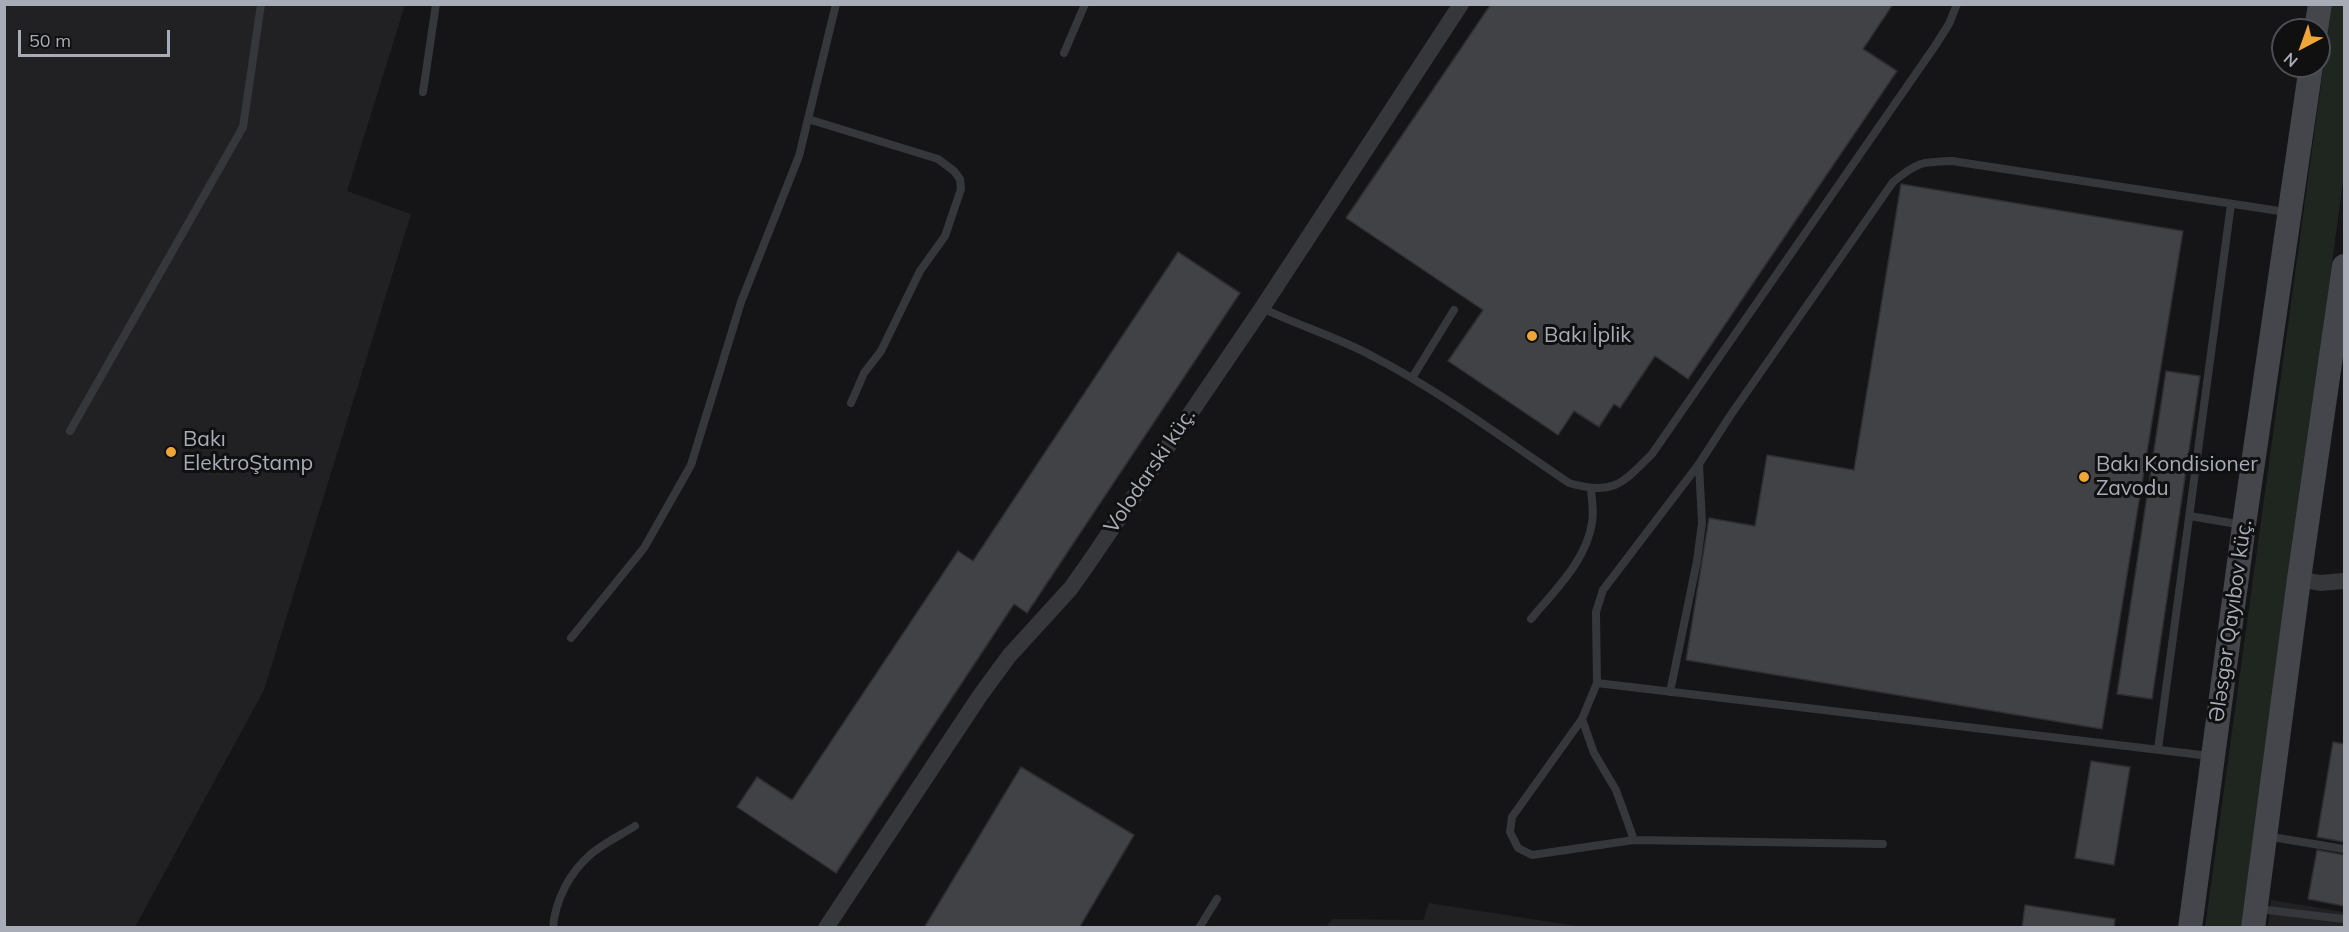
<!DOCTYPE html>
<html>
<head>
<meta charset="utf-8">
<style>
	body { margin:0 }
	#map { position:relative; width:2349px; height:932px; overflow:hidden; background:#151517; font-family:Mulish,sans-serif }
	canvas { display:block }
	.frame { position:absolute; inset:0; border:6px solid #a7acb6; pointer-events:none }
	.north { position:absolute; left:2271px; top:18px; width:60px; height:60px; box-sizing:border-box; background:#101011; border:2px solid #4c4e53; border-radius:50%; rotate:221deg; font-size:16px; font-weight:700; line-height:24px; text-align:center; color:#a7acb6 }
	.north::after { content:''; display:block; margin:auto; width:21px; height:27px; background:#eea736; clip-path:polygon(50% 0,100% 100%,50% 72%,0 100%) }
	.scale { position:absolute; left:18px; top:30px; width:152px; height:27px; box-sizing:border-box; border:3px solid #a7acb6; border-top:0; padding-left:8px; font-size:18px; line-height:21px; white-space:nowrap; color:#a7acb6; -webkit-text-stroke:4px #101011; paint-order:stroke }
</style>
</head>
<body>
<div id="map">
<canvas width="2349" height="932"></canvas>
<div class="frame"></div>
<div class="north">N</div>
<div class="scale">50 m</div>
</div>
<script>
const ctx = document.querySelector('canvas').getContext('2d');
ctx.lineJoin = 'round';
function paint(path, color) {
  ctx.fillStyle = color;
  ctx.fill(path, 'evenodd');
}
function strokePath(path, color, width, dash) {
  ctx.strokeStyle = color;
  ctx.lineWidth = width;
  ctx.lineCap = dash ? 'butt' : 'round';
  ctx.setLineDash(dash || []);
  ctx.stroke(path);
}
function drawText(font, color, halo, rows, align = 'center') {
  ctx.font = font + ' Mulish,sans-serif';
  ctx.lineWidth = 6;
  ctx.setLineDash([]);
  ctx.textBaseline = 'middle';
  ctx.strokeStyle = halo;
  ctx.fillStyle = color;
  for (const [text, x, y, turn = 0] of rows) {
    ctx.save();
    ctx.translate(x, y);
    ctx.rotate((+turn || 0) * Math.PI / 180);
    ctx.textAlign = isNaN(turn) ? turn : align;
    if (halo) ctx.strokeText(text, 0, 0);
    ctx.fillText(text, 0, 0);
    ctx.restore();
  }
}
const built = new Path2D(`
	M 5,5 L 405,5 L 347,191 L 411,214 L 264,690 L 135,927 L 5,928 Z
	M 2271,900 L 2344,912 L 2344,927 L 2268,928 Z
	M 1429,903 L 1583,927 L 1326,927 L 1332,919 L 1423,920 Z`);
const green = new Path2D(`
	M 2332,5 L 2344,5 L 2344,173 L 2244,927 L 2205,928 Z`);
const building = new Path2D(`
	M 1491,4 L 1893,4 L 1863,49 L 1897,71 L 1688,379 L 1655,356 L 1620,408 L 1614,404 L 1599,427 L 1574,411 L 1558,435 L 1448,361 L 1483,310 L 1346,218 Z
	M 1901,184 L 2183,231 L 2102,729 L 1686,660 L 1709,518 L 1755,526 L 1767,455 L 1854,470 Z
	M 1178,252 L 1240,293 L 1027,613 L 1014,604 L 836,873 L 737,807 L 757,777 L 792,800 L 958,551 L 973,561 Z
	M 2166,371 L 2200,376 L 2152,699 L 2117,694 Z
	M 2333,742 L 2344,744 L 2344,842 L 2317,837 Z
	M 2091,761 L 2130,767 L 2114,865 L 2075,858 Z
	M 1021,767 L 1134,835 L 1079,928 L 924,928 Z
	M 2317,850 L 2344,855 L 2344,906 L 2308,899 Z
	M 2025,905 L 2115,919 L 2114,928 L 2022,928 Z`);
const service = new Path2D(`
	M 1064,53 L 1085,4
	M 423,92 L 436,4
	M 808,119 L 938,159 L 954,171 L 960,179 L 961,189 L 945,236 L 920,271 L 881,351 L 864,373 L 851,403
	M 1262,308 C 1299,326 1338,337 1374,357 C 1443,393 1505,440 1569,483 C 1613,496 1622,484 1652,454 L 1935,46 L 1949,24 L 1957,4
	M 1412,378 L 1454,310
	M 70,431 L 243,127 L 261,4
	M 2190,516 L 2243,525
	M 1531,619 C 1555,590 1586,561 1592,523 C 1594,512 1592,500 1591,490
	M 571,638 L 644,548 L 691,465 L 741,302 L 799,156 L 836,4
	M 1597,683 L 2210,756
	M 1670,692 L 1697,561 L 1702,523 L 1699,464
	M 1582,719 L 1594,753 L 1616,790 L 1634,840
	M 2158,749 L 2231,204
	M 2266,836 L 2344,849
	M 1883,844 L 1634,840 L 1532,855 L 1518,848 L 1510,832 L 1512,817 L 1582,719 L 1597,683 L 1596,612 L 1603,590 L 1699,464 L 1730,416 L 1893,182 C 1917,162 1921,162 1952,161 L 2286,212
	M 2259,909 L 2344,919
	M 553,928 C 555,900 570,872 591,854 C 604,843 621,835 635,826
	M 1199,928 L 1217,899`);
const minor = new Path2D(`
	M 2299,579 L 2320,583 L 2344,581
	M 826,928 L 979,697 L 1009,656 L 1071,588 L 1092,558 L 1262,308 L 1461,4`);
const secondary = new Path2D(`
	M 2316,30 L 2320,4
	M 2190,928 L 2244,525 L 2311,66
	M 2253,928 L 2299,579 L 2344,266`);
const markers = [
	[1532,336,6,"#eea736"],
	[171,452,6,"#eea736"],
	[2084,477,6,"#eea736"]
];
const poiNames = [
	["Bakı İplik",1544,336],
	["Bakı",183,440],
	["ElektroŞtamp",183,464],
	["Bakı Kondisioner",2096,465],
	["Zavodu",2096,489]
];
const streetNames = [
	["Volodarski küç.",1150,471,-56],
	["Ələsgər Qayıbov küç.",2231,621,-82]
];
paint(built, '#212123');
paint(green, '#1f2620');
paint(building, '#414246');
strokePath(building, '#2f2f32', 1.5);
strokePath(service, '#36373b', 8);
strokePath(minor, '#36373b', 16);
strokePath(secondary, '#44464b', 24);
for (const [x, y, r, color] of markers) {
  const dot = new Path2D();
  dot.arc(x, y, r, 0, 2 * Math.PI);
  ctx.fillStyle = color;
  ctx.fill(dot);
  strokePath(dot, '#101011', 2);
}
drawText('21px', '#a7acb6', '#101011', poiNames, 'left');
drawText('21px', '#a7acb6', '#101011', streetNames);
</script>
</body>
</html>
